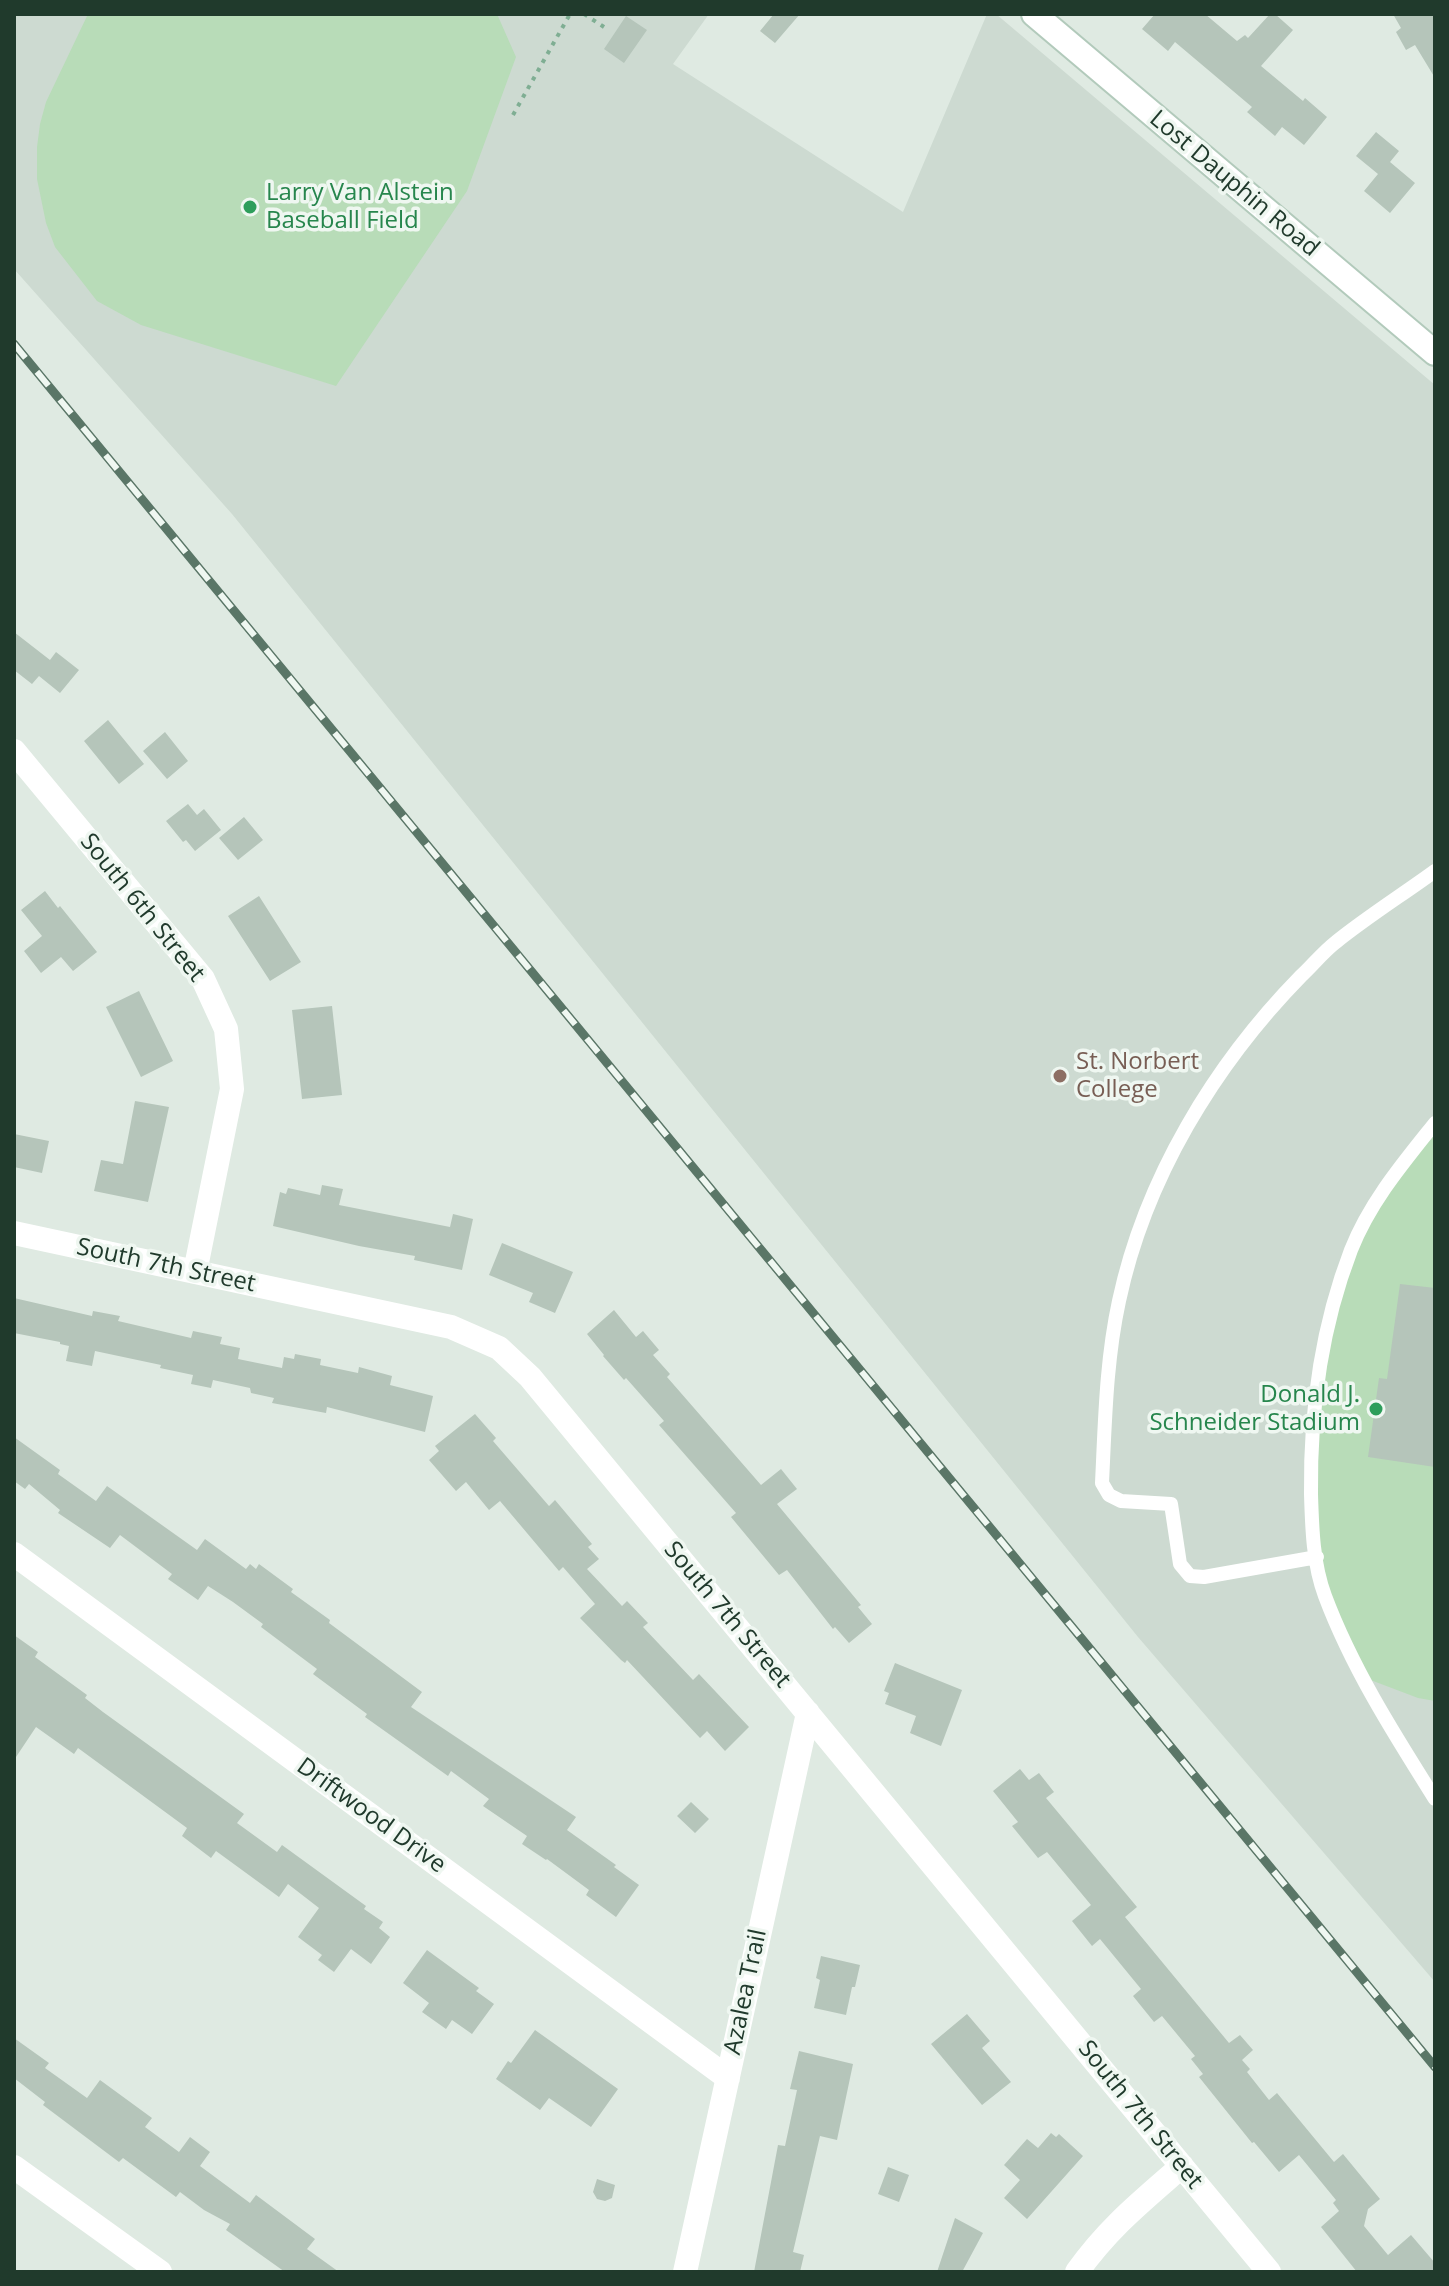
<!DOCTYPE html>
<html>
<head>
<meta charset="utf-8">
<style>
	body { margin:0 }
	#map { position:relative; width:1449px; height:2286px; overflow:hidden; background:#dfeae2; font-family:"Open Sans",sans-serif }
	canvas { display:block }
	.frame { position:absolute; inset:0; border:16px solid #203a2c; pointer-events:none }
</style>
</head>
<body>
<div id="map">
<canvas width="1449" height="2286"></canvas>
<div class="frame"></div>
</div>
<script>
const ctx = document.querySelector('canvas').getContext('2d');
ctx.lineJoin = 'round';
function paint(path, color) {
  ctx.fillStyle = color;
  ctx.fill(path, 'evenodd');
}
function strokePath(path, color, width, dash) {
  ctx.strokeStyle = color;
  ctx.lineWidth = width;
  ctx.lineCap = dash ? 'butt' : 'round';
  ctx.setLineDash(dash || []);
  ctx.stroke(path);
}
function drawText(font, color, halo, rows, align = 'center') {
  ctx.font = font + ' "Open Sans",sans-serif';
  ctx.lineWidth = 7;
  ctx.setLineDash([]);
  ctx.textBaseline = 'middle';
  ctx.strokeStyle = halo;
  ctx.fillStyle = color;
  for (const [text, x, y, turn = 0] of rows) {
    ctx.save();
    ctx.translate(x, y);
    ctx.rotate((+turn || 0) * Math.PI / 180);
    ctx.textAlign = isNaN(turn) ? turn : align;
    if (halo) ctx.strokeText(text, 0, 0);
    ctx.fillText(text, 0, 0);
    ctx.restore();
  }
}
const built = new Path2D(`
	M 14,14 L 709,14 L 673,64 L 903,212 L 987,14 L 996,14 L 1435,385 L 1435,1982 L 1138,1637 L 232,514 L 14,269 Z`);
const green = new Path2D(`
	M 88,14 L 497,14 L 516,57 L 467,191 L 336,386 L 141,325 L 97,301 L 55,247 L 46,223 L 37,179 L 37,147 L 40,124 L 46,102 Z
	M 1435,1128 L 1435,1701 L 1418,1698 L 1360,1676 L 1324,1593 L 1311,1469 L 1323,1350 L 1360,1231 Z`);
const building = new Path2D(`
	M 774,14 L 800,14 L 775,43 L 760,31 Z
	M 1155,14 L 1205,14 L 1237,41 L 1245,35 L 1248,38 L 1270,14 L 1275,14 L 1293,30 L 1261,66 L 1303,101 L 1305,98 L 1327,117 L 1304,145 L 1282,127 L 1275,136 L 1247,112 L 1252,107 L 1175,42 L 1168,51 L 1142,29 Z
	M 1393,14 L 1435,14 L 1435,78 L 1415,45 L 1406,50 L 1396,32 L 1401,28 Z
	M 626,16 L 647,30 L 624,63 L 604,49 Z
	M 1376,132 L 1399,151 L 1390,162 L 1415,183 L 1390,213 L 1364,191 L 1378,174 L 1356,156 Z
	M 14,632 L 50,660 L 56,652 L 79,670 L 60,693 L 39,676 L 32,684 L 14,670 Z
	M 108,720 L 144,764 L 119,784 L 84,741 Z
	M 165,732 L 188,761 L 167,779 L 143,751 Z
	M 188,804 L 197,815 L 204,809 L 221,830 L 195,851 L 186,840 L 183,842 L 166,821 Z
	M 244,817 L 263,840 L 238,860 L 219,838 Z
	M 45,891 L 58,908 L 60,906 L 97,952 L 73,971 L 61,957 L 41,973 L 24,951 L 42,936 L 21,910 Z
	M 259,896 L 301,962 L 270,981 L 228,916 Z
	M 139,991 L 173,1061 L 141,1077 L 106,1007 Z
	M 332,1006 L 342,1095 L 302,1099 L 292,1010 Z
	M 135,1101 L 169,1107 L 148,1202 L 94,1191 L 101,1160 L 123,1164 Z
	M 14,1134 L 49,1141 L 42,1173 L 14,1167 Z
	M 322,1185 L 343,1189 L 339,1205 L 450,1227 L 453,1214 L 473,1219 L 462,1270 L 414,1260 L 415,1256 L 359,1246 L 273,1226 L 280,1192 L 286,1194 L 288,1188 L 320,1195 Z
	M 502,1243 L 573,1272 L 555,1313 L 529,1302 L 533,1293 L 489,1275 Z
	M 1400,1284 L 1435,1288 L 1435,1467 L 1368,1457 L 1379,1378 L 1387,1379 Z
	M 14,1298 L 92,1316 L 93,1311 L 120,1316 L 118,1321 L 191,1338 L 193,1331 L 222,1337 L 220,1344 L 240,1348 L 238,1359 L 282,1368 L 284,1357 L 294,1359 L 295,1354 L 321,1359 L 320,1365 L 358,1373 L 359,1367 L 392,1376 L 390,1385 L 433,1396 L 425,1432 L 327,1407 L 326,1413 L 272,1403 L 274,1398 L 251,1393 L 250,1388 L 213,1380 L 211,1388 L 191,1384 L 193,1375 L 160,1368 L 161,1365 L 95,1351 L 92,1366 L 66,1361 L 69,1346 L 60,1344 L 60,1342 L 14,1333 Z
	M 614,1310 L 636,1337 L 643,1331 L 659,1350 L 653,1355 L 670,1374 L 667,1377 L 761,1485 L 781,1469 L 797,1489 L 777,1504 L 861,1605 L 858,1607 L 872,1624 L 849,1643 L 835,1627 L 833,1629 L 787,1570 L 779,1575 L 731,1517 L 736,1513 L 659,1425 L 664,1421 L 626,1378 L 624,1380 L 603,1356 L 604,1355 L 587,1334 Z
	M 475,1414 L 496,1438 L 493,1441 L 549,1506 L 555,1500 L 592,1544 L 588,1547 L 599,1559 L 587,1569 L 622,1606 L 627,1601 L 648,1623 L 643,1627 L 693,1680 L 699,1674 L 749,1727 L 725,1751 L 707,1731 L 700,1738 L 627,1660 L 625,1663 L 621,1660 L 580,1618 L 595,1604 L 563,1567 L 559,1571 L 500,1501 L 489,1510 L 466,1482 L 456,1491 L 429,1460 L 439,1451 L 435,1446 Z
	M 14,1437 L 60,1470 L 58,1474 L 96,1501 L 107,1486 L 197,1550 L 205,1539 L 246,1569 L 250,1564 L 256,1569 L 259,1564 L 293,1589 L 291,1592 L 330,1620 L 329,1623 L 422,1692 L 411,1707 L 576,1817 L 567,1830 L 616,1865 L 614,1867 L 639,1885 L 616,1917 L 586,1895 L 589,1890 L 547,1859 L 546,1860 L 522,1844 L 527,1836 L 483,1806 L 489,1799 L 451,1771 L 448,1776 L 365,1717 L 367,1714 L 313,1674 L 317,1669 L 261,1627 L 263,1624 L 233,1602 L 208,1586 L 198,1600 L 168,1579 L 172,1574 L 120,1535 L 110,1548 L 58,1513 L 60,1510 L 29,1484 L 25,1489 L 14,1481 Z
	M 14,1635 L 38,1652 L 35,1657 L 87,1695 L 85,1698 L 103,1712 L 244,1814 L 237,1823 L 277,1852 L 282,1845 L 366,1906 L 364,1909 L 383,1922 L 379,1928 L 390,1937 L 371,1964 L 351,1949 L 334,1972 L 318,1960 L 322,1955 L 298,1937 L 319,1908 L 288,1884 L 279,1897 L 216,1851 L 211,1858 L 182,1836 L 187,1828 L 78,1748 L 74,1754 L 36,1727 L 14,1760 Z
	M 895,1663 L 962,1690 L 941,1746 L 910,1733 L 916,1716 L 885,1704 L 889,1693 L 884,1691 Z
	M 1020,1769 L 1029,1780 L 1039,1773 L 1054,1792 L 1046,1798 L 1137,1907 L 1125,1917 L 1229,2043 L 1240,2035 L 1253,2050 L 1242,2060 L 1250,2069 L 1247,2072 L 1269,2100 L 1277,2093 L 1334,2162 L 1343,2154 L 1380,2199 L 1368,2209 L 1364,2226 L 1388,2255 L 1411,2235 L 1435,2263 L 1435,2272 L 1357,2272 L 1321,2227 L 1339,2211 L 1333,2203 L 1336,2200 L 1299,2155 L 1279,2172 L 1254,2142 L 1252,2143 L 1199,2077 L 1203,2074 L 1191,2059 L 1195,2056 L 1162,2016 L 1154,2022 L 1133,1996 L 1141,1989 L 1100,1939 L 1092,1946 L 1072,1921 L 1091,1905 L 1047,1852 L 1038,1858 L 1012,1826 L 1018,1822 L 993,1791 Z
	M 691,1802 L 709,1819 L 695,1833 L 677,1816 Z
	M 427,1950 L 479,1988 L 476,1991 L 494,2004 L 472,2034 L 452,2020 L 446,2029 L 422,2012 L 429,2003 L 403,1983 Z
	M 821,1956 L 860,1965 L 855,1987 L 852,1987 L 846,2015 L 814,2008 L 820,1980 L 816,1978 Z
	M 967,2014 L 990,2041 L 982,2048 L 1011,2082 L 982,2105 L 931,2044 Z
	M 535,2030 L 618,2089 L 591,2127 L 549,2098 L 540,2110 L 496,2079 L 508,2061 L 511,2063 Z
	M 14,2038 L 49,2063 L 45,2068 L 87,2098 L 100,2080 L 152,2118 L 145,2127 L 179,2152 L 190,2137 L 210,2152 L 200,2166 L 250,2203 L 256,2195 L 315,2239 L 307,2249 L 339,2272 L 285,2272 L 226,2230 L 230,2224 L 204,2210 L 180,2192 L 176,2197 L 123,2158 L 119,2162 L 43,2105 L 45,2102 L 14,2078 Z
	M 799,2051 L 853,2064 L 837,2140 L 820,2136 L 793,2252 L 804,2255 L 800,2272 L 754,2272 L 778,2145 L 785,2146 L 797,2090 L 790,2089 Z
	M 1051,2133 L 1056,2137 L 1059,2134 L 1083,2156 L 1027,2219 L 1004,2198 L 1020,2180 L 1004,2165 L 1027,2139 L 1038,2148 Z
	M 888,2167 L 909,2175 L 899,2202 L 878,2194 Z
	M 597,2179 L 615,2185 L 612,2198 L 605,2201 L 597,2199 L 593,2192 Z
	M 955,2218 L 983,2233 L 962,2272 L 937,2272 Z`);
const path = new Path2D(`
	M 584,14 L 604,27
	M 513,115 L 570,14`);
const service = new Path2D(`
	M 1435,1123 C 1403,1163 1370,1202 1351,1250 C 1321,1328 1310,1411 1311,1494 C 1312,1528 1313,1564 1325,1596 C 1352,1668 1394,1734 1435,1799
	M 1317,1557 L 1204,1577 L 1190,1576 L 1180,1564 L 1171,1504 L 1121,1501 L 1109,1495 L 1102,1483 C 1105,1422 1106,1361 1119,1301 C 1145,1179 1214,1065 1301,976 C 1313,965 1323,952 1336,942 C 1367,917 1402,895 1435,871`);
const minor = new Path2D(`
	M 14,751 L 203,979 L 226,1029 L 232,1089 L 195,1272
	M 14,1233 L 451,1327 L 499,1348 L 530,1377 L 1269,2272
	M 14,1554 L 728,2078
	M 14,2167 L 160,2272
	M 685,2272 L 808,1713
	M 1077,2272 C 1108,2228 1142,2201 1182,2166`);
const secondary = new Path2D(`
	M 1034,14 L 1435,353`);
const rail = new Path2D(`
	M 14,344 L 1435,2067`);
const markers = [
	[250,207,8,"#2e9e5b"],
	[1060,1076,8,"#8d6e63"],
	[1376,1409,8,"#2e9e5b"]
];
const streetNames = [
	["Lost Dauphin Road",1234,184,40],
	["South 6th Street",142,908,51],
	["South 7th Street",166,1266,12],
	["South 7th Street",727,1615,50],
	["Driftwood Drive",371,1816,36],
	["Azalea Trail",746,1992,-78],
	["South 7th Street",1140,2115,51]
];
const leisureNames = [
	["Larry Van Alstein",266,193],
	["Baseball Field",266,221],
	["Donald J.",1360,1395,"right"],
	["Schneider Stadium",1360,1423,"right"]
];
const educationNames = [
	["St. Norbert",1076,1062],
	["College",1076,1090]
];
paint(built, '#cddad1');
paint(green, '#b8dcb8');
paint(building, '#b5c5ba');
strokePath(secondary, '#b2cabb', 28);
strokePath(path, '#7fae93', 4, [4, 6]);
strokePath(service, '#fff', 14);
strokePath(minor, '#fff', 24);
strokePath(secondary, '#fff', 24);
strokePath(rail, '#5a7667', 9);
strokePath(rail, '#eff7f1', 6, [18]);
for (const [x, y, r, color] of markers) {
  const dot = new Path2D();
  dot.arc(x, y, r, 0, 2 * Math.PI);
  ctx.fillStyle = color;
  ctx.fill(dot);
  strokePath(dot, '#eff7f1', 3);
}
drawText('24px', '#203a2c', '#eff7f1', streetNames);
drawText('24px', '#27864d', '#eff7f1', leisureNames, 'left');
drawText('24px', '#785e54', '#eff7f1', educationNames, 'left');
</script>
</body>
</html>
